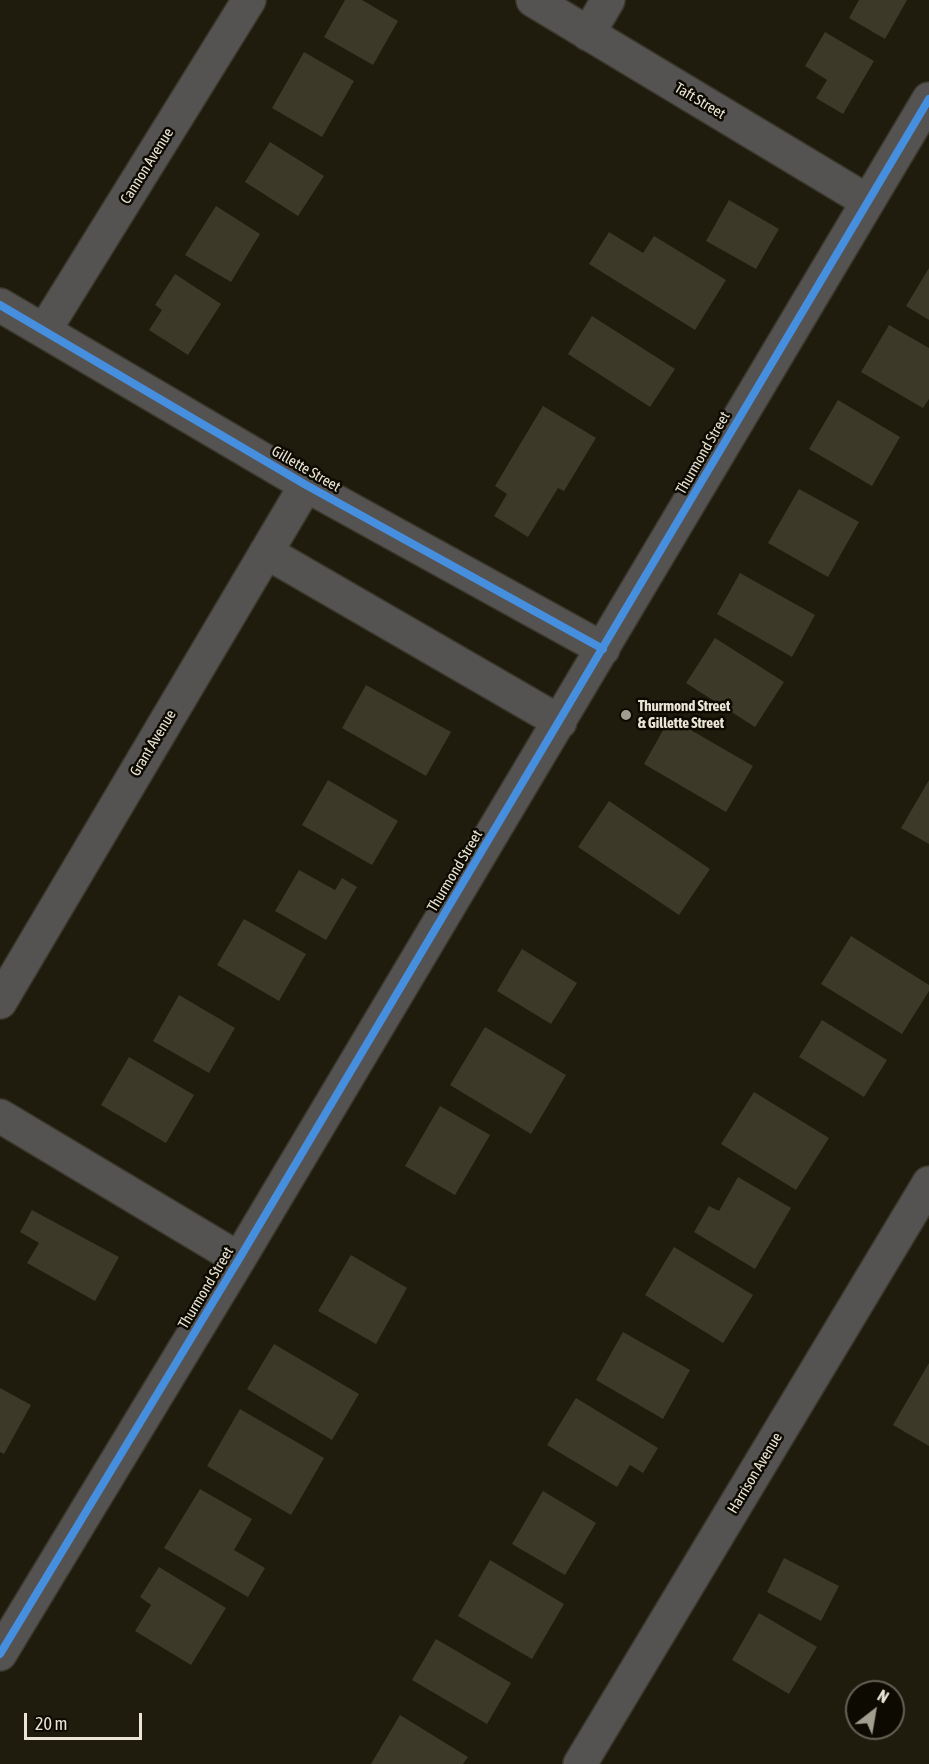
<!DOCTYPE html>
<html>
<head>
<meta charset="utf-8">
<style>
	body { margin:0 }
	#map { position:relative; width:929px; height:1764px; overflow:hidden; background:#1f1c0d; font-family:"Asap Condensed",sans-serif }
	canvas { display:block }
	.north { position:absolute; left:845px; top:1680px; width:60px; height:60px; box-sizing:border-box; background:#0d0a02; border:2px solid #656156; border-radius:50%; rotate:31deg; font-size:16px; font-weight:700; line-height:24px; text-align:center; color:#e9e4d5 }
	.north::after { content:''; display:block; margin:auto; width:21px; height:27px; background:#a29e8f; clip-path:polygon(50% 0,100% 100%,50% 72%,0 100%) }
	.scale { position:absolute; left:24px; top:1713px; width:118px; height:27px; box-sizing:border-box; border:3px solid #e9e4d5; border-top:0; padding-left:8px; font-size:18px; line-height:21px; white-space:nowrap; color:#e9e4d5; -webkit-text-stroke:4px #0d0a02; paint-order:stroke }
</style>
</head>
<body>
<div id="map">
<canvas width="929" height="1764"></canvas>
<div class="north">N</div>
<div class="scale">20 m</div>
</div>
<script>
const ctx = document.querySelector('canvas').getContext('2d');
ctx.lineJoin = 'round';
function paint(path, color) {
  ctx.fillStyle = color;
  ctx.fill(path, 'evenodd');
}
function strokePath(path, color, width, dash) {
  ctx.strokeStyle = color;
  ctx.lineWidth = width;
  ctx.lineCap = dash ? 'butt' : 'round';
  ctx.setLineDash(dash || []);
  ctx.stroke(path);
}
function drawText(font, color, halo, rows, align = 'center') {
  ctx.font = font + ' "Asap Condensed",sans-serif';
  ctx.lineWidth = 5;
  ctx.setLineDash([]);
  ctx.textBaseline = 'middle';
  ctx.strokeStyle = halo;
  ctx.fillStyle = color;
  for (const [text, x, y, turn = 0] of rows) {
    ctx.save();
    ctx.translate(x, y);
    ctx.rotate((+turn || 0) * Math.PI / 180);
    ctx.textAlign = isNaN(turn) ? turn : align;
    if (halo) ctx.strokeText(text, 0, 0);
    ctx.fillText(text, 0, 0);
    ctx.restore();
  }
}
const building = new Path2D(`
	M 345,0 L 362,0 L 398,21 L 373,65 L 324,37 Z
	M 859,0 L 907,0 L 885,39 L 849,18 Z
	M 825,32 L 874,61 L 843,114 L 816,98 L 827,80 L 805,66 Z
	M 304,52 L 354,81 L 322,137 L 272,108 Z
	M 270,142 L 324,176 L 298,216 L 245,182 Z
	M 729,200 L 779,229 L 756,269 L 706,241 Z
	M 216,206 L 260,234 L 231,282 L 185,255 Z
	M 609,232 L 643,253 L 654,236 L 726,280 L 695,330 L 589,264 Z
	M 929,268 L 929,320 L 906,306 Z
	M 175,274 L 221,304 L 188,355 L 149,330 L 162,310 L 155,305 Z
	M 592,316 L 675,369 L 650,407 L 568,354 Z
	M 889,325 L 929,348 L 929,399 L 923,408 L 861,372 Z
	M 838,400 L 900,437 L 872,486 L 809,449 Z
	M 543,406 L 596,438 L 564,491 L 558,488 L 528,537 L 494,516 L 507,494 L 495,486 Z
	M 799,489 L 859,522 L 828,577 L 768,543 Z
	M 740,573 L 815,615 L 792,657 L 717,614 Z
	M 715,638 L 784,682 L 755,727 L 686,683 Z
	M 366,685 L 451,732 L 426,776 L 342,728 Z
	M 670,718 L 753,766 L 726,812 L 644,764 Z
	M 328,780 L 398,821 L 372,865 L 302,825 Z
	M 929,780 L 929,844 L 901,828 Z
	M 609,801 L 710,869 L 679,915 L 578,847 Z
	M 299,870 L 335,890 L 342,878 L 357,887 L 326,940 L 275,911 Z
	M 244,919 L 306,954 L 279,1001 L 217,965 Z
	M 851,936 L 929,985 L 929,991 L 902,1034 L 821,984 Z
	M 522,949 L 577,983 L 551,1024 L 497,991 Z
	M 179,995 L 235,1028 L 209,1073 L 153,1041 Z
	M 822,1020 L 887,1060 L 864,1097 L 799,1057 Z
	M 485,1027 L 566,1075 L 531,1134 L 450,1085 Z
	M 129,1057 L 194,1095 L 166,1143 L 101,1105 Z
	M 754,1092 L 829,1138 L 796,1190 L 721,1144 Z
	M 440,1106 L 490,1135 L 455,1195 L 405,1166 Z
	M 738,1177 L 791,1208 L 755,1269 L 694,1232 L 709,1206 L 719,1211 Z
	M 32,1210 L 119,1257 L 95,1301 L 27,1263 L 39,1243 L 20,1232 Z
	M 674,1247 L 753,1295 L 723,1343 L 645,1295 Z
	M 351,1255 L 407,1288 L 376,1344 L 318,1311 Z
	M 623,1332 L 690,1370 L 663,1419 L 596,1380 Z
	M 274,1344 L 359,1394 L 332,1440 L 247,1389 Z
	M 929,1363 L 929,1446 L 893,1425 Z
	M 0,1388 L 31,1405 L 4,1454 L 0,1452 Z
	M 576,1398 L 658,1448 L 643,1473 L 630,1465 L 617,1487 L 547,1445 Z
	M 240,1409 L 324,1458 L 291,1515 L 207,1466 Z
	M 200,1489 L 252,1519 L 234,1550 L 265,1568 L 248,1597 L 164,1548 Z
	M 543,1491 L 596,1523 L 565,1575 L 512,1544 Z
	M 784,1558 L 839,1586 L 821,1621 L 767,1592 Z
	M 490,1560 L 564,1604 L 532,1659 L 458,1616 Z
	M 159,1567 L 226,1608 L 191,1665 L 135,1631 L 151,1605 L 140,1597 Z
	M 759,1613 L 817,1647 L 789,1694 L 732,1660 Z
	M 436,1639 L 511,1683 L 487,1724 L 412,1680 Z
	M 400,1715 L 468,1757 L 463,1764 L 371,1764 Z`);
const minor = new Path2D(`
	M 533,0 L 867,201
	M 588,34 L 608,0
	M 0,305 L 306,485 L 603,649
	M 44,331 L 249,0
	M 266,552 L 560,722
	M 0,1002 L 306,485
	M 0,1116 L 239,1259
	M 0,1654 L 239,1259 L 929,99
	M 580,1764 L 929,1183`);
const cycleway = new Path2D(`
	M 0,305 L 306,485 L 603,649
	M 0,1654 L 239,1259 L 929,99`);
const markers = [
	[626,715,6,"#a29e8f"]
];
const streetNames = [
	["Taft Street",700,101,31],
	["Cannon Avenue",147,166,-58],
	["Thurmond Street",703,453,-60],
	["Gillette Street",306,469,30],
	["Grant Avenue",153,743,-59],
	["Thurmond Street",455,871,-59],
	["Thurmond Street",206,1288,-59],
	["Harrison Avenue",755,1473,-59]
];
const poiNames = [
	["Thurmond Street",638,706],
	["& Gillette Street",638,723]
];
paint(building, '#3d3928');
strokePath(minor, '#3a372b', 36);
strokePath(minor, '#555252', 33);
strokePath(cycleway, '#468fdf', 8);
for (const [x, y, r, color] of markers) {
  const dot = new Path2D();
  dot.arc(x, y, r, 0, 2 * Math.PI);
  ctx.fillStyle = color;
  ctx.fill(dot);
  strokePath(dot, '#0d0a02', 2);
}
drawText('15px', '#e9e4d5', '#0d0a02', streetNames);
drawText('bold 15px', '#e9e4d5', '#0d0a02', poiNames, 'left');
</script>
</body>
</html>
